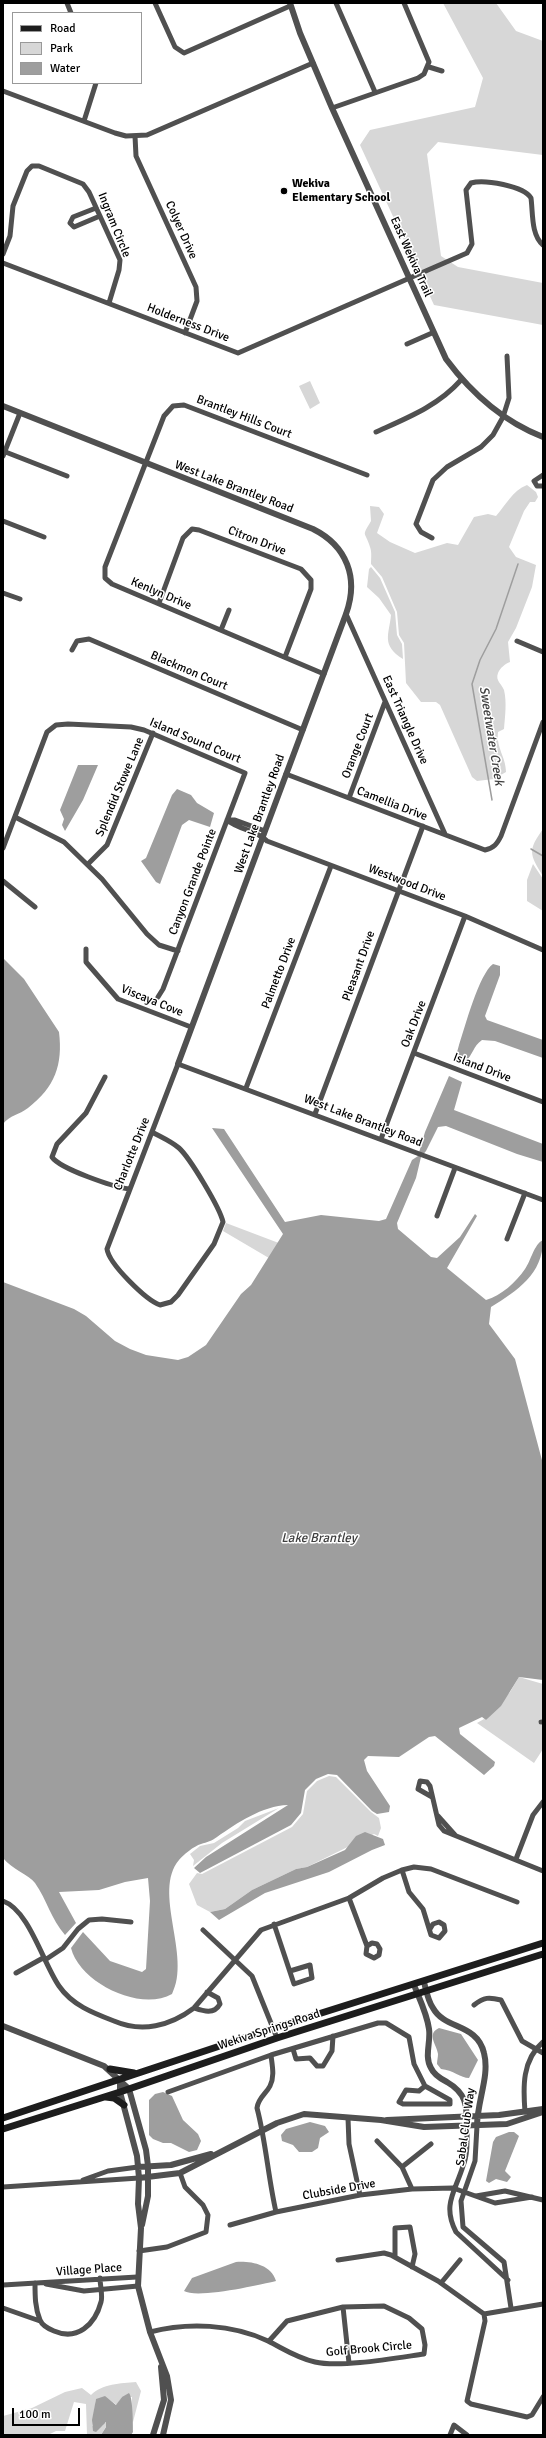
<!DOCTYPE html>
<html>
<head>
<meta charset="utf-8">
<style>
	body { margin:0 }
	#map { position:relative; width:546px; height:2438px; overflow:hidden; background:#fff; font-family:Signika,sans-serif }
	canvas { display:block }
	.frame { position:absolute; inset:0; border:4px solid #000; pointer-events:none }
	.legend { position:absolute; left:12px; top:12px; width:130px; height:72px; box-sizing:border-box; background:#fff; border:1px solid #999; margin:0; padding:5px 7px; list-style:none; font-size:12px; color:#000 }
	.legend li { display:flex; align-items:center; gap:8px; height:20px }
	.legend b { width:20px; border:1px solid #999 }
	.scale { position:absolute; left:12px; top:2408px; width:68px; height:18px; box-sizing:border-box; border:2px solid #000; border-top:0; padding-left:5px; font-size:12px; line-height:14px; white-space:nowrap; color:#000; -webkit-text-stroke:3px #fff; paint-order:stroke }
</style>
</head>
<body>
<div id="map">
<canvas width="546" height="2438"></canvas>
<div class="frame"></div>
<ul class="legend">
<li><b style="height:5px;background:#1d1d1d"></b>Road</li>
<li><b style="height:11px;background:#d7d7d7"></b>Park</li>
<li><b style="height:11px;background:#9e9e9e"></b>Water</li>
</ul>
<div class="scale">100 m</div>
</div>
<script>
const ctx = document.querySelector('canvas').getContext('2d');
ctx.lineJoin = 'round';
function paint(path, color) {
  ctx.fillStyle = color;
  ctx.fill(path, 'evenodd');
}
function strokePath(path, color, width, dash) {
  ctx.strokeStyle = color;
  ctx.lineWidth = width;
  ctx.lineCap = dash ? 'butt' : 'round';
  ctx.setLineDash(dash || []);
  ctx.stroke(path);
}
function drawText(font, color, halo, rows, align = 'center') {
  ctx.font = font + ' Signika,sans-serif';
  ctx.lineWidth = 3;
  ctx.setLineDash([]);
  ctx.textBaseline = 'middle';
  ctx.strokeStyle = halo;
  ctx.fillStyle = color;
  for (const [text, x, y, turn = 0] of rows) {
    ctx.save();
    ctx.translate(x, y);
    ctx.rotate((+turn || 0) * Math.PI / 180);
    ctx.textAlign = isNaN(turn) ? turn : align;
    if (halo) ctx.strokeText(text, 0, 0);
    ctx.fillText(text, 0, 0);
    ctx.restore();
  }
}
const green = new Path2D(`
	M 443,3 L 496,3 L 516,31 L 543,41 L 543,155 L 438,142 L 427,154 L 441,256 L 458,267 L 543,283 L 543,325 L 434,305 L 360,145 L 370,130 L 475,107 L 483,78 Z
	M 310,381 L 320,403 L 310,409 L 299,386 Z
	M 527,485 L 536,492 L 538,497 L 535,502 L 530,502 L 524,511 L 509,547 L 516,557 L 536,565 L 532,587 L 516,628 L 508,642 L 510,662 C 505,664 500,668 498,673 C 495,681 502,684 504,690 C 507,702 505,717 504,729 L 498,732 C 496,748 506,757 506,772 L 494,779 L 477,781 L 472,777 L 440,705 L 436,702 L 421,702 L 406,683 L 404,643 L 399,635 L 397,612 L 382,577 L 371,564 C 371,559 372,552 370,547 C 365,530 361,538 371,521 L 370,506 L 379,507 L 384,514 L 377,533 L 390,542 L 415,553 L 447,543 L 458,545 L 474,517 L 488,514 L 496,516 C 506,505 512,491 527,485 Z
	M 371,567 L 380,578 L 395,612 L 397,635 L 402,644 L 403,659 C 381,645 389,635 391,615 L 379,598 L 367,587 L 369,569 Z
	M 543,829 L 543,876 C 529,854 528,850 543,829 Z
	M 533,864 L 543,879 L 543,911 L 527,901 L 527,880 Z
	M 226,1223 L 284,1245 L 274,1261 L 223,1231 Z
	M 519,1677 L 543,1684 L 543,1720 L 540,1719 L 538,1723 L 543,1725 L 543,1749 L 534,1763 L 477,1723 L 484,1719 L 486,1720 L 510,1692 Z
	M 329,1776 L 336,1777 L 371,1812 L 379,1818 L 381,1828 L 378,1836 L 374,1834 L 307,1867 L 296,1869 L 252,1890 L 225,1909 L 210,1912 L 197,1905 L 189,1884 L 197,1873 L 202,1874 L 292,1827 L 303,1814 L 307,1791 L 317,1781 Z
	M 279,1808 L 222,1843 L 193,1866 L 194,1860 L 190,1854 L 200,1846 L 214,1843 L 238,1828 L 245,1821 Z
	M 136,2382 L 141,2391 L 133,2422 L 131,2420 L 132,2397 L 122,2397 L 117,2405 L 108,2399 L 96,2399 L 92,2426 L 102,2426 L 104,2423 L 108,2423 L 101,2435 L 87,2435 L 86,2404 L 74,2402 L 65,2431 L 56,2431 L 48,2435 L 3,2435 L 3,2416 L 32,2408 L 65,2392 L 82,2388 L 91,2395 C 102,2384 121,2383 136,2382 Z`);
const water = new Path2D(`
	M 78,765 L 98,765 L 83,800 L 65,831 L 62,825 L 64,819 L 60,810 Z
	M 177,789 L 191,795 L 197,803 L 214,813 L 210,827 L 189,820 L 182,825 L 160,884 L 156,882 L 141,861 L 146,858 L 172,795 Z
	M 3,958 L 24,979 L 59,1032 C 63,1065 55,1087 28,1108 C 19,1115 10,1115 3,1124 Z
	M 493,964 L 500,966 L 500,975 L 485,1016 L 487,1020 L 543,1040 L 543,1058 L 495,1041 L 482,1040 C 473,1046 473,1055 465,1062 L 459,1061 L 456,1056 L 459,1045 C 465,1027 479,974 493,964 Z
	M 449,1076 L 462,1082 L 454,1110 L 543,1144 L 543,1162 L 517,1154 L 446,1126 L 438,1127 L 426,1151 L 421,1157 L 416,1178 L 397,1223 L 398,1229 L 431,1257 L 437,1258 L 460,1237 L 475,1214 L 477,1216 L 447,1268 L 486,1300 C 501,1296 516,1282 525,1269 C 531,1261 534,1244 543,1240 C 543,1274 517,1291 491,1307 L 489,1324 L 515,1359 L 543,1464 L 543,1680 L 519,1677 L 501,1706 L 486,1720 L 482,1717 L 459,1728 L 460,1734 L 495,1762 L 494,1766 L 484,1775 L 435,1736 L 429,1737 L 399,1757 L 368,1756 L 364,1760 L 367,1771 L 390,1806 L 389,1812 L 377,1814 L 372,1811 L 337,1775 L 328,1774 L 316,1779 L 305,1790 L 301,1813 L 291,1825 L 200,1873 L 194,1868 L 206,1857 L 288,1805 C 262,1806 237,1823 217,1837 C 212,1841 207,1842 201,1844 C 194,1846 183,1855 179,1860 C 152,1892 192,1956 172,1994 C 140,2012 80,1983 71,1948 L 83,1932 L 110,1961 L 142,1972 L 146,1969 L 150,1901 L 148,1878 L 125,1882 L 99,1890 L 59,1892 L 76,1923 L 65,1935 C 51,1919 47,1900 35,1883 C 29,1875 12,1869 3,1858 L 3,1282 L 74,1309 L 86,1316 L 115,1341 L 130,1349 L 146,1355 L 178,1360 L 188,1357 L 206,1345 L 241,1294 L 251,1285 L 283,1234 L 212,1128 L 224,1129 L 285,1222 L 321,1215 L 379,1221 L 386,1219 L 412,1160 L 418,1156 L 425,1132 Z
	M 365,1832 L 383,1839 L 385,1845 L 372,1850 L 329,1872 L 265,1893 L 219,1920 L 210,1912 L 225,1909 L 252,1890 L 296,1869 L 307,1867 L 345,1850 L 356,1836 Z
	M 439,2028 L 461,2034 L 478,2060 L 469,2078 C 461,2078 453,2070 441,2069 L 437,2064 C 437,2061 438,2057 438,2054 C 437,2045 426,2034 439,2028 Z
	M 163,2092 L 172,2096 L 183,2120 L 198,2134 L 201,2141 L 197,2150 L 189,2152 L 171,2143 L 163,2143 L 153,2139 L 149,2135 L 149,2100 L 155,2094 Z
	M 310,2122 L 325,2126 L 329,2132 L 320,2138 L 318,2148 L 312,2152 L 299,2152 L 293,2145 L 282,2141 L 281,2135 L 286,2129 Z
	M 509,2132 L 514,2132 L 519,2136 L 505,2171 L 511,2177 L 507,2182 L 496,2179 L 489,2183 L 486,2181 L 493,2142 L 496,2137 Z
	M 236,2262 C 250,2261 271,2264 276,2281 C 259,2285 197,2299 184,2291 L 192,2278 Z
	M 129,2393 C 133,2398 133,2425 133,2432 L 131,2435 L 101,2435 L 106,2427 L 106,2422 L 96,2432 L 93,2431 L 92,2420 L 96,2399 L 105,2396 L 116,2405 L 122,2397 Z`);
const stream = new Path2D(`
	M 492,800 L 472,684 L 480,660 L 496,629 L 518,564
	M 531,849 L 543,856`);
const minor = new Path2D(`
	M 67,3 L 71,13
	M 155,3 L 175,47 L 184,53 L 290,6
	M 336,3 L 375,92
	M 429,67 L 442,71
	M 3,91 L 115,133 L 126,136 L 147,135 L 313,63
	M 332,108 L 418,78 L 424,74 L 429,62 L 404,3
	M 84,121 L 96,83
	M 135,136 L 136,156 L 196,287 L 197,301 L 185,333
	M 96,208 L 73,217 L 70,223 L 74,227 L 100,216
	M 3,254 L 10,236 L 13,206 L 27,171 L 32,166 L 39,166 L 83,184 L 89,192 L 120,260 L 119,270 L 109,303
	M 3,263 L 238,353 L 467,253 L 472,244 L 466,190 L 471,183 C 484,179 524,186 531,198 C 533,213 531,235 543,245
	M 407,344 L 432,333
	M 376,432 C 407,418 438,406 461,380
	M 3,451 L 67,476
	M 3,456 L 20,413
	M 543,475 L 534,481 L 537,486 L 543,486
	M 3,521 L 44,537
	M 432,538 L 421,532 L 416,524 L 433,480 L 447,467 L 481,447 L 493,435 L 503,417 L 509,398 L 507,356
	M 3,593 L 20,599
	M 159,603 L 183,538 L 192,529 L 199,530 L 301,569 L 311,580 L 311,589 L 285,657
	M 346,614 L 445,834
	M 221,630 L 229,610
	M 517,641 L 543,652
	M 72,650 L 77,641 L 89,639 L 303,730
	M 324,674 L 112,584 L 105,578 L 105,567 L 164,416 L 173,406 L 184,405 L 367,475
	M 286,774 L 485,850 C 494,848 497,844 501,836 L 543,722
	M 349,798 L 385,702
	M 15,817 L 64,842 L 102,879 L 147,934 L 159,945 L 178,951
	M 265,831 L 235,820 L 227,820 C 239,830 257,830 267,841 L 465,916 L 543,950
	M 3,848 L 47,732 L 56,725 L 68,724 L 131,727 L 144,730 L 245,773 L 163,989 L 158,997
	M 88,864 L 107,845 L 153,733
	M 3,881 L 35,907
	M 86,949 L 86,962 L 118,999 L 191,1027
	M 414,1053 L 543,1102
	M 105,1077 L 86,1113 L 57,1144 L 52,1157 C 60,1169 114,1187 129,1189
	M 246,1088 L 331,866
	M 315,1114 L 423,826
	M 152,1132 C 161,1137 171,1141 179,1148 C 190,1158 220,1208 223,1222 L 214,1244 L 178,1295 L 171,1302 L 160,1305 C 146,1300 109,1264 107,1249 L 178,1064 L 543,1200
	M 381,1139 L 465,916
	M 437,1216 L 455,1168
	M 507,1239 L 525,1193
	M 541,1722 L 543,1722
	M 432,1797 L 418,1789 L 420,1781 L 427,1782 L 430,1786 L 439,1825 L 444,1831 L 543,1871
	M 438,1816 L 455,1835
	M 516,1859 L 533,1815 L 543,1802
	M 402,1870 L 409,1892 L 423,1909 L 431,1935 L 439,1938 L 445,1931 L 444,1925 L 439,1922 L 433,1924 L 430,1929
	M 349,1898 L 367,1946 L 366,1954 L 374,1958 L 379,1955 L 380,1949 L 377,1944 L 372,1943 L 367,1946
	M 3,1901 C 29,1910 43,1963 59,1986 C 72,2005 93,2013 114,2021 C 142,2033 170,2026 194,2008 L 261,1930 L 349,1898 L 383,1878 L 402,1870 L 414,1867 L 431,1869 L 517,1902
	M 274,1924 L 294,1984 L 312,1978 L 310,1965 L 290,1971
	M 203,1930 L 252,1976 L 277,2038
	M 45,1960 L 63,1948 L 78,1929 L 89,1920 L 102,1919 L 131,1922
	M 16,1973 L 43,1958
	M 474,2005 C 484,1997 489,1997 501,2000 L 522,2041 L 543,2053
	M 194,2008 C 203,2011 214,2015 220,2004 L 218,1998 L 207,1992
	M 293,2049 L 296,2059 L 310,2058 L 317,2066 L 323,2066 L 332,2051 L 333,2036
	M 271,2055 C 272,2065 275,2076 270,2086 C 266,2094 258,2098 257,2108 C 266,2142 268,2177 276,2212
	M 425,2086 L 450,2100 L 450,2104 L 403,2104 L 399,2102 L 406,2090 L 419,2091 Z
	M 168,2092 L 271,2055 L 378,2023 L 386,2023 L 409,2037 L 414,2064 L 425,2086
	M 525,2112 C 523,2087 522,2060 543,2042
	M 348,2118 L 349,2144 L 360,2195
	M 467,2126 C 467,2139 468,2154 463,2166 C 455,2192 442,2205 456,2232 L 508,2280
	M 477,2126 L 475,2161 L 461,2201 L 463,2227 L 504,2262 L 511,2308
	M 377,2141 L 402,2167 L 412,2189
	M 402,2167 L 431,2144
	M 83,2180 L 108,2171 L 138,2167
	M 3,2187 L 139,2178
	M 476,2196 L 505,2191 L 543,2200
	M 230,2225 L 276,2212 L 360,2195 L 412,2189 L 453,2188 L 495,2203 L 532,2197
	M 139,2251 L 167,2247 L 206,2232 L 208,2215 L 203,2205 L 185,2187 L 180,2173
	M 395,2257 L 395,2228 L 410,2227 L 415,2254 L 412,2267
	M 338,2260 L 384,2253 L 391,2255 L 438,2281 L 484,2314 L 485,2321 L 467,2401 L 471,2404 L 527,2417 L 532,2415 L 543,2397
	M 35,2283 C 35,2296 35,2308 40,2320 C 42,2325 49,2329 54,2331 C 77,2341 95,2325 101,2302 C 103,2296 100,2285 100,2278
	M 441,2283 L 460,2260
	M 46,2284 L 84,2291 L 138,2286
	M 3,2285 L 137,2277
	M 343,2307 L 349,2363
	M 3,2308 L 40,2321
	M 484,2314 L 543,2304
	M 150,2332 C 188,2322 232,2324 268,2341 C 284,2349 297,2358 315,2362 C 340,2368 396,2358 424,2354 L 425,2345 L 422,2329 L 409,2318 L 384,2306 L 343,2307 L 287,2321 L 269,2341
	M 450,2435 L 454,2425 L 467,2435`);
const tertiary = new Path2D(`
	M 290,3 L 300,33 L 332,108 L 446,359 C 472,394 502,421 543,437
	M 3,406 L 313,529 C 347,546 359,578 346,614 L 178,1064
	M 424,1982 C 426,1990 428,2001 433,2008 C 445,2030 477,2023 484,2053 C 490,2076 477,2101 477,2126
	M 414,1985 C 420,2000 427,2014 429,2029 C 431,2042 424,2056 431,2068 C 434,2075 441,2079 447,2082 C 466,2093 467,2105 467,2126
	M 3,2026 L 104,2066 L 129,2089 L 146,2150 L 148,2166 L 148,2196 L 142,2225
	M 120,2079 L 120,2092 L 137,2156 L 139,2178 L 138,2204 L 141,2228 L 138,2286 L 150,2332 L 167,2376 L 171,2400 L 163,2435
	M 387,2120 L 499,2115 L 543,2109
	M 138,2167 L 171,2165 L 211,2154
	M 139,2178 L 180,2173 L 277,2123 L 304,2114 L 381,2120 L 424,2127 L 507,2124 L 543,2112
	M 153,2435 L 164,2400 L 161,2367`);
const secondary = new Path2D(`
	M 110,2069 L 134,2073
	M 106,2097 L 114,2098 L 124,2105
	M 3,2118 L 274,2028 L 543,1943
	M 3,2129 L 120,2092 L 277,2038 L 543,1954`);
const markers = [
	[284,191,4,"#000"]
];
const poiNames = [
	["Wekiva",292,184],
	["Elementary School",292,198]
];
const streetNames = [
	["Ingram Circle",114,225,68],
	["Colyer Drive",181,230,66],
	["East Wekiva Trail",411,257,66],
	["Holderness Drive",188,323,21],
	["Brantley Hills Court",244,417,21],
	["West Lake Brantley Road",234,487,21],
	["Citron Drive",257,541,21],
	["Kenlyn Drive",161,594,23],
	["Blackmon Court",189,671,23],
	["East Triangle Drive",405,720,66],
	["Island Sound Court",195,741,23],
	["Orange Court",358,746,-69],
	["Splendid Stowe Lane",120,787,-67],
	["Camellia Drive",392,804,21],
	["West Lake Brantley Road",260,814,-70],
	["Canyon Grande Pointe",193,882,-69],
	["Westwood Drive",407,883,21],
	["Pleasant Drive",359,966,-70],
	["Palmetto Drive",279,973,-69],
	["Viscaya Cove",152,1001,22],
	["Oak Drive",414,1024,-69],
	["Island Drive",482,1068,21],
	["West Lake Brantley Road",363,1121,21],
	["Charlotte Drive",132,1154,-68],
	["Wekiva Springs Road",269,2030,-18],
	["Sabal Club Way",466,2127,-82],
	["Clubside Drive",339,2190,-10],
	["Village Place",89,2270,-4],
	["Golf Brook Circle",369,2349,-5]
];
const waterNames = [
	["Sweetwater Creek",491,736,81],
	["Lake Brantley",319,1539]
];
paint(green, '#d7d7d7');
paint(water, '#9e9e9e');
strokePath(stream, '#9e9e9e', 1.5);
strokePath(minor, '#505050', 5);
strokePath(tertiary, '#505050', 6);
strokePath(secondary, '#1d1d1d', 7);
for (const [x, y, r, color] of markers) {
  const dot = new Path2D();
  dot.arc(x, y, r, 0, 2 * Math.PI);
  ctx.fillStyle = color;
  ctx.fill(dot);
  strokePath(dot, '#fff', 1.5);
}
drawText('bold 12px', '#000', '#fff', poiNames, 'left');
drawText('12px', '#000', '#fff', streetNames);
drawText('italic 13px', '#3f3f3f', '#fff', waterNames);
</script>
</body>
</html>
